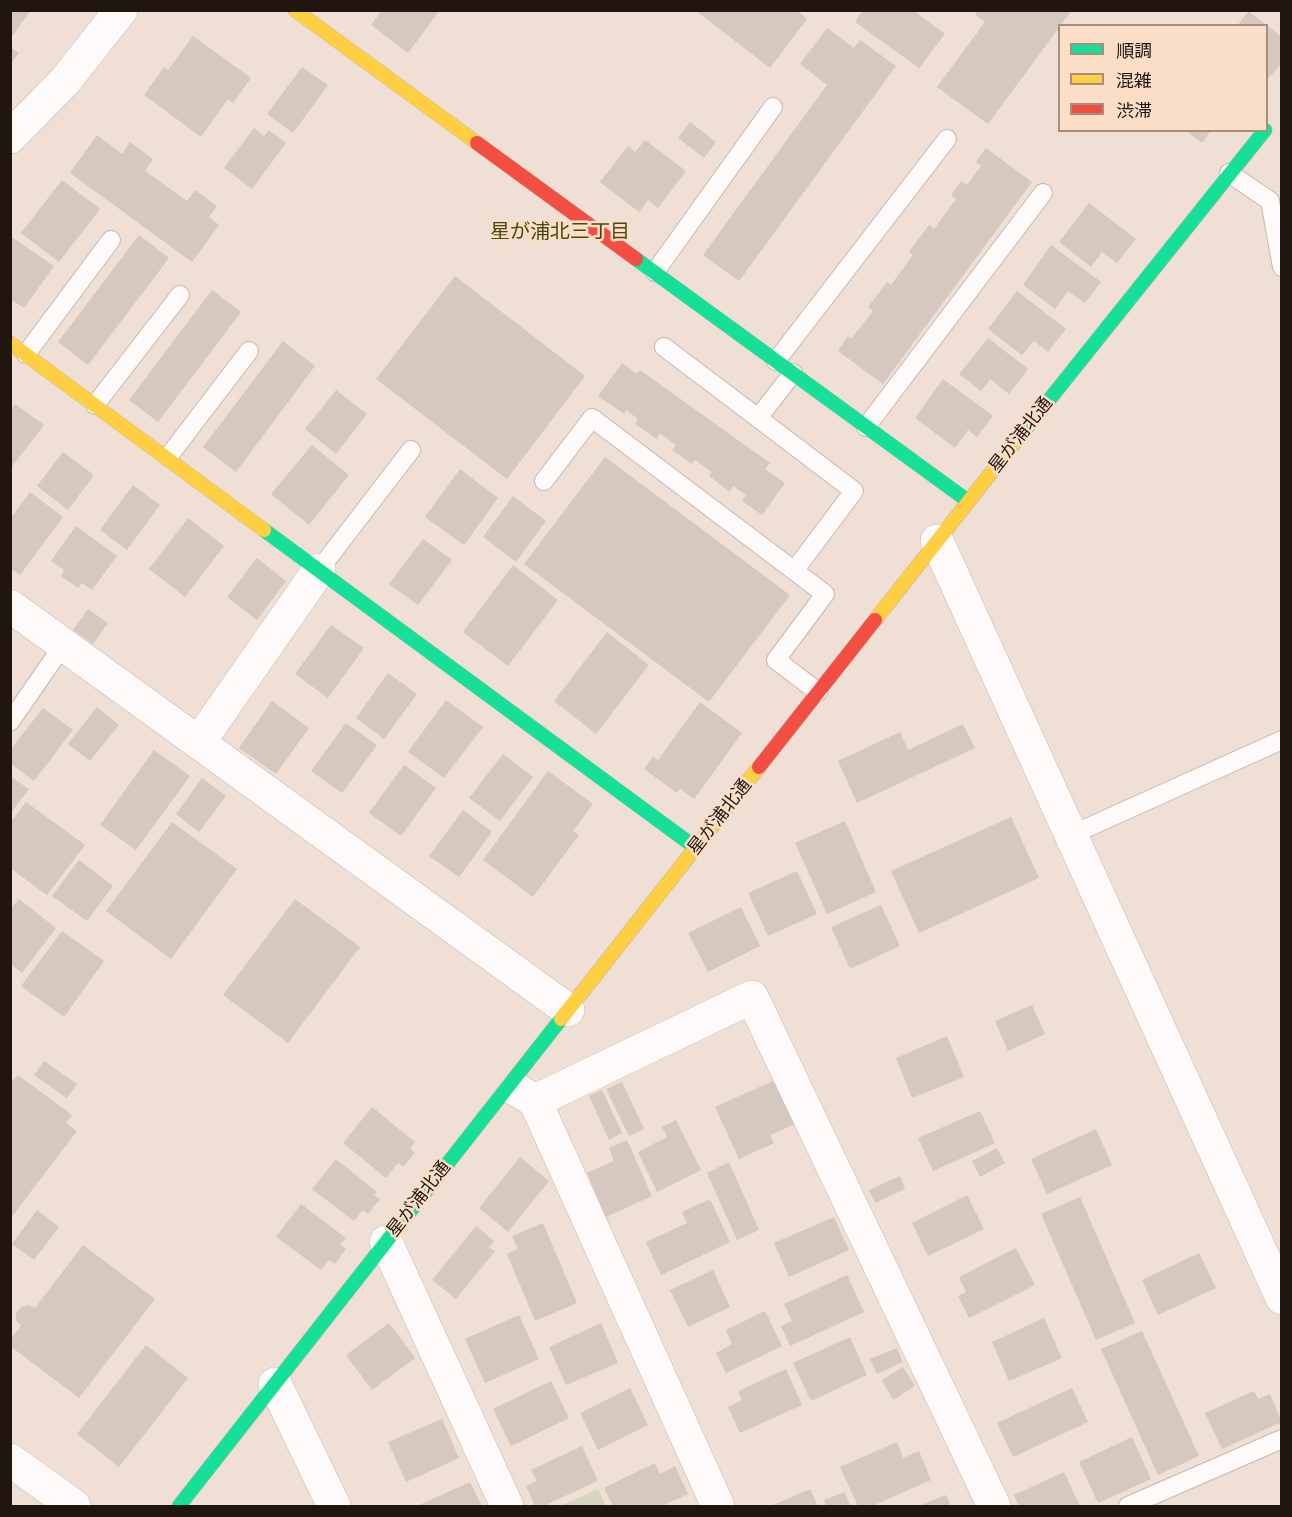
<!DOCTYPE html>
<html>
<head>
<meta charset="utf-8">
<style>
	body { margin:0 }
	#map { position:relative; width:1292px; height:1517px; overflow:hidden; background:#efdfd4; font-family:"PT Sans Narrow","Noto Sans JP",sans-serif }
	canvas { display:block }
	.frame { position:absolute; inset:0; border:12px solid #21160f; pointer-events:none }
	.legend { position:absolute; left:1058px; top:24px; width:210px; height:108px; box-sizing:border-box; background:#fbdec8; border:2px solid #a48e7e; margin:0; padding:8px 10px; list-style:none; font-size:18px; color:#21160f }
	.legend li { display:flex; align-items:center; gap:12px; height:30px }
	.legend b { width:30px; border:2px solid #a48e7e }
</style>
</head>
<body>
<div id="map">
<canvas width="1292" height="1517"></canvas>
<div class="frame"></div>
<ul class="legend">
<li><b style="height:8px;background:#16e098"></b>順調</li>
<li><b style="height:8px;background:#ffcf43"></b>混雑</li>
<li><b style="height:8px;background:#f24e42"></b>渋滞</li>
</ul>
</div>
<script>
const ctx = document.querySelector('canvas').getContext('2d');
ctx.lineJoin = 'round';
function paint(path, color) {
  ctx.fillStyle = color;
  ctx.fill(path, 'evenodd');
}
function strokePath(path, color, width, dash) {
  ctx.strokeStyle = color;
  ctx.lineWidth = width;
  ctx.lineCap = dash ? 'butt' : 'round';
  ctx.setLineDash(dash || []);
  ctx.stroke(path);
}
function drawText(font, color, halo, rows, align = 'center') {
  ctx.font = font + ' "PT Sans Narrow","Noto Sans JP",sans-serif';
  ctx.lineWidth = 5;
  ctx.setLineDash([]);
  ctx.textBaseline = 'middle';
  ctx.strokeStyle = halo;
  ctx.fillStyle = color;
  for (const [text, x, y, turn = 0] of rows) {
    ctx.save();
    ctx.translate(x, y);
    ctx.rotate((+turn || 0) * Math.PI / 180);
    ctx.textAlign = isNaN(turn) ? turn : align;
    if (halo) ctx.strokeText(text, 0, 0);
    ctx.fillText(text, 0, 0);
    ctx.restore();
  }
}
const green = new Path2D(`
	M 598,1489 L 606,1506 L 560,1506 Z`);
const building = new Path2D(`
	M 10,10 L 31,10 L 10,39 Z
	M 382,10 L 440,10 L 408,53 L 371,25 Z
	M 695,10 L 796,10 L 807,19 L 770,68 Z
	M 863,10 L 913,10 L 945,34 L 919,68 L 855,22 Z
	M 977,10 L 1072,10 L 988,124 L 937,87 L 985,22 L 975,14 Z
	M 1248,11 L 1282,37 L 1282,63 L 1266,81 L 1266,26 L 1237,26 Z
	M 827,28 L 854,48 L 860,40 L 896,66 L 739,281 L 703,255 L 827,85 L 800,64 Z
	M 193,36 L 251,78 L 233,103 L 228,99 L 201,137 L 144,95 L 164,67 L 168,70 Z
	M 10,47 L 19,53 L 10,64 Z
	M 302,67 L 328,85 L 293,133 L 267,114 Z
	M 690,122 L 716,142 L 704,158 L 678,138 Z
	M 254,128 L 264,136 L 269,130 L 286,143 L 252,189 L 224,168 Z
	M 1185,130 L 1211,130 L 1202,143 Z
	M 97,135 L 122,154 L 130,142 L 153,159 L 145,171 L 187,201 L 195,190 L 217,206 L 209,217 L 219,225 L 192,262 L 70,173 Z
	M 645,140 L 686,171 L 658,208 L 648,200 L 639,212 L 600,182 L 628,146 L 635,152 Z
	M 986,148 L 1032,182 L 883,384 L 838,351 L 848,336 L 852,338 L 873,311 L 868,307 L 887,282 L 891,285 L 913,255 L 909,252 L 929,225 L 934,229 L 956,199 L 951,195 L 961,181 L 967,185 L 981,166 L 976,162 Z
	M 62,180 L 100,209 L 59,262 L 21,233 Z
	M 1089,203 L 1136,239 L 1117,263 L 1102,252 L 1091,267 L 1059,242 Z
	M 139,235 L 169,258 L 88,365 L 58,342 Z
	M 10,236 L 54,266 L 24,308 L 10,299 Z
	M 1051,245 L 1101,282 L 1085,303 L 1068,291 L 1055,309 L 1023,285 Z
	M 455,276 L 585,376 L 507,479 L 376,379 Z
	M 212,290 L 241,312 L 158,422 L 129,400 Z
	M 1017,291 L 1066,329 L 1048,352 L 1034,341 L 1022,355 L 988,329 Z
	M 988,338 L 1028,369 L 1009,394 L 990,379 L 981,391 L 959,374 Z
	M 283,341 L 315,366 L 236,472 L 203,447 Z
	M 622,363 L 637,374 L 640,370 L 770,463 L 765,469 L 785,483 L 762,515 L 742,501 L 746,495 L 733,486 L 730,492 L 709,476 L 712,472 L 695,460 L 692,464 L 672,450 L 676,445 L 660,433 L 657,439 L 635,424 L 638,419 L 626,410 L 624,414 L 598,396 Z
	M 943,379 L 993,416 L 977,437 L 968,430 L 955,448 L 915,418 Z
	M 336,390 L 367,414 L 336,454 L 305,429 Z
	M 15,404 L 44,425 L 10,469 L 10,410 Z
	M 312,445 L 349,475 L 309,525 L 271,494 Z
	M 63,452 L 94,475 L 68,510 L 37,486 Z
	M 605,457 L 790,595 L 709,702 L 524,564 Z
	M 460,469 L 498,498 L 464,545 L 425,517 Z
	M 133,485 L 160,505 L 127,550 L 100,530 Z
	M 30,492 L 63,517 L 20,575 L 10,568 L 10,519 Z
	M 513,496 L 546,521 L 516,562 L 483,537 Z
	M 188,518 L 224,546 L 185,597 L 149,569 Z
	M 76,526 L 117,556 L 92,590 L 82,583 L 78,588 L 61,576 L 64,570 L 51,561 Z
	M 423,539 L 452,560 L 418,605 L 389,584 Z
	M 257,558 L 286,581 L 257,620 L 227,597 Z
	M 513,565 L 558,600 L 508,666 L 463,632 Z
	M 88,609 L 108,623 L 93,644 L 73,630 Z
	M 331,625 L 364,648 L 328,698 L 295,674 Z
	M 607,632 L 649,665 L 596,734 L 554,701 Z
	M 388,673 L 417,694 L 384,739 L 356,718 Z
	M 446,700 L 483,727 L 444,778 L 408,752 Z
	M 272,701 L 309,728 L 276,774 L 239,748 Z
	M 700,702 L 742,733 L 694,799 L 680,789 L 677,793 L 644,769 L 653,756 L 658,760 Z
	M 97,707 L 119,725 L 90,761 L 68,744 Z
	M 43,708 L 73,730 L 34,781 L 10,763 L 10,750 Z
	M 346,723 L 377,745 L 342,793 L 311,771 Z
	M 963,724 L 975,748 L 857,803 L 838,761 L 900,732 L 908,750 Z
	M 154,750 L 190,776 L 136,850 L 100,825 Z
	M 503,754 L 533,777 L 500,821 L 469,798 Z
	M 404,765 L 436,788 L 401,836 L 369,813 Z
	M 548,771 L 593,804 L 573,831 L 579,835 L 533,897 L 483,860 Z
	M 10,776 L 29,789 L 10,814 Z
	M 202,778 L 226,796 L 199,832 L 176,814 Z
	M 26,802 L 85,845 L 47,895 L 10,868 L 10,823 Z
	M 463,810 L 492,832 L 459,877 L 429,856 Z
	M 1011,817 L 1039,878 L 919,933 L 891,871 Z
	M 845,821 L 876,892 L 827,914 L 795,843 Z
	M 172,822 L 237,869 L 171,959 L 106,911 Z
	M 79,860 L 113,886 L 87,921 L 52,896 Z
	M 797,871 L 817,914 L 768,936 L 748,893 Z
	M 19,899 L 56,928 L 22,973 L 10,964 L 10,909 Z
	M 295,899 L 360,947 L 288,1043 L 223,995 Z
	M 881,905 L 900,946 L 850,969 L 831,927 Z
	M 741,907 L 760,946 L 708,972 L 688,933 Z
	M 62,931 L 104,961 L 64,1017 L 21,986 Z
	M 1032,1005 L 1045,1034 L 1008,1051 L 995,1021 Z
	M 947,1036 L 964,1077 L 912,1098 L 896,1058 Z
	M 44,1061 L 77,1084 L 67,1098 L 34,1075 Z
	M 18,1075 L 72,1115 L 66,1123 L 77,1131 L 10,1219 L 10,1084 Z
	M 775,1080 L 795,1124 L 770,1135 L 774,1143 L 739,1159 L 715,1107 Z
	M 622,1082 L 644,1129 L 629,1136 L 606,1089 Z
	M 602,1090 L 622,1133 L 609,1140 L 589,1096 Z
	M 372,1107 L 415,1142 L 410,1148 L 415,1153 L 403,1167 L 398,1163 L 386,1178 L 343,1143 Z
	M 980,1111 L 995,1143 L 933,1171 L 918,1138 Z
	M 676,1120 L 701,1170 L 657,1192 L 638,1152 L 667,1137 L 662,1127 Z
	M 1096,1129 L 1112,1165 L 1047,1194 L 1031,1159 Z
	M 627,1140 L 652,1196 L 606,1217 L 587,1173 L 614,1161 L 609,1148 Z
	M 997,1148 L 1005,1163 L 980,1177 L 972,1161 Z
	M 520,1157 L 549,1181 L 508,1232 L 479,1208 Z
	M 336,1159 L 377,1192 L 374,1195 L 380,1199 L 368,1214 L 363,1210 L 354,1221 L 312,1189 Z
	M 729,1162 L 759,1230 L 737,1240 L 707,1173 Z
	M 900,1176 L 905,1189 L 875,1203 L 869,1190 Z
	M 967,1195 L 984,1229 L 928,1256 L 912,1223 Z
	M 1080,1197 L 1135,1323 L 1096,1340 L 1041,1214 Z
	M 710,1199 L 730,1242 L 661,1275 L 646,1242 L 687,1223 L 682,1212 Z
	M 301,1204 L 346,1238 L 340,1244 L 346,1249 L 335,1264 L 329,1260 L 321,1270 L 276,1237 Z
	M 37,1210 L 59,1227 L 34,1260 L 12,1244 Z
	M 834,1217 L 849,1250 L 789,1277 L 774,1243 Z
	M 543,1223 L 577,1303 L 535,1321 L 507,1254 L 518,1249 L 512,1236 Z
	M 476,1226 L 494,1241 L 489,1247 L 495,1251 L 456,1299 L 432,1280 Z
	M 83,1245 L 155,1299 L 79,1398 L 10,1346 L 10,1340 L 21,1326 L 16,1320 L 16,1313 L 21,1307 L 28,1305 L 35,1308 Z
	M 1016,1248 L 1035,1285 L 969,1318 L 958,1296 L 966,1292 L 959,1277 Z
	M 1199,1253 L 1216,1288 L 1158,1315 L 1142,1280 Z
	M 713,1270 L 730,1307 L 688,1327 L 670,1290 Z
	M 847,1275 L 864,1312 L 790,1346 L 781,1326 L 792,1321 L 784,1304 Z
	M 765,1311 L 782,1346 L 726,1373 L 716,1353 L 732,1344 L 726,1330 Z
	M 519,1315 L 539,1359 L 485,1383 L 465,1339 Z
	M 1044,1318 L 1062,1358 L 1009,1381 L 992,1342 Z
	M 389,1323 L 415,1358 L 372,1390 L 346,1355 Z
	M 601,1323 L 618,1363 L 566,1385 L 549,1347 Z
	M 1142,1331 L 1199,1456 L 1158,1475 L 1101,1349 Z
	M 850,1337 L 867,1375 L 811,1401 L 793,1363 Z
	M 146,1345 L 188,1378 L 119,1467 L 77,1434 Z
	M 897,1348 L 903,1362 L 877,1374 L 870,1359 Z
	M 903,1367 L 915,1386 L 893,1400 L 882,1380 Z
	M 786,1369 L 802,1405 L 740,1433 L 728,1407 L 742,1400 L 738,1391 Z
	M 551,1381 L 569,1418 L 511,1446 L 493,1409 Z
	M 630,1388 L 648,1425 L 598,1450 L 580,1413 Z
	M 1072,1388 L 1088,1422 L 1013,1457 L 997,1423 Z
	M 1254,1391 L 1258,1399 L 1270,1394 L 1282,1422 L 1222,1449 L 1205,1413 Z
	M 442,1419 L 459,1458 L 406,1482 L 388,1442 Z
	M 1132,1437 L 1151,1479 L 1098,1503 L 1079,1462 Z
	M 897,1442 L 903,1458 L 919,1451 L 931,1480 L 872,1506 L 858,1506 L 840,1467 Z
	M 582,1446 L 598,1481 L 543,1506 L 535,1506 L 526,1486 L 537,1481 L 531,1470 Z
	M 655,1463 L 660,1474 L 675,1466 L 688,1494 L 662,1506 L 613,1506 L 604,1488 Z
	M 1064,1472 L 1080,1506 L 1019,1506 L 1014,1495 Z
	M 470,1482 L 482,1506 L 417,1506 Z
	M 810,1489 L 818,1506 L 771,1506 Z
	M 845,1492 L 850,1506 L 826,1506 L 824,1500 Z
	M 946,1495 L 951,1506 L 918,1506 Z`);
const lane = new Path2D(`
	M 1229,173 L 1270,201 L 1282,267
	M 655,272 L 773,107
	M 664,347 L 758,418
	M 26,354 L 111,240
	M 776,361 L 947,139
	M 793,373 L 758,418 L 854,491 L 794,571
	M 95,405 L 180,295
	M 866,427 L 1043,193
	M 168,457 L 249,351
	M 544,481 L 592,418 L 825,594 L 776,660 L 818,692
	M 319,570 L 411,450
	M 10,722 L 64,644
	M 1071,835 L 1282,740
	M 1128,1506 L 1282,1439`);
const street = new Path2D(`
	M 10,137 L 65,81 L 121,10
	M 937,541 L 1282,1298
	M 10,606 L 568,1010
	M 199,742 L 319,570
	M 517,1090 L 535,1101 L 718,1506
	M 535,1101 L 752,997 L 994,1506
	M 386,1242 L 507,1506
	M 275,1384 L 334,1506
	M 10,1460 L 74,1506`);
const fast = new Path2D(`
	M 636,259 L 968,501
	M 1013,445 L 1265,130
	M 264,530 L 696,848
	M 179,1506 L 561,1019`);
const slow = new Path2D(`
	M 295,10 L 477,143
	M 10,343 L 264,530
	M 875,620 L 1013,445
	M 561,1019 L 759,767`);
const jam = new Path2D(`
	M 477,143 L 636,259
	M 759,767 L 875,620`);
const streetNames = [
	["星が浦北通",1021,435,-52],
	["星が浦北通",720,817,-52],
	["星が浦北通",419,1199,-52]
];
const neighbourhoodNames = [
	["星が浦北三丁目",560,232]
];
paint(green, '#d7d4c1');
paint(building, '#d5c8bf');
strokePath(lane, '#c5b8b0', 20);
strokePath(street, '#c5b8b0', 34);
strokePath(fast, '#c5b8b0', 15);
strokePath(slow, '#c5b8b0', 15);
strokePath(jam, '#c5b8b0', 15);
strokePath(lane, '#fdfaf9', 18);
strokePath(street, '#fdfaf9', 33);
strokePath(fast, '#16e098', 14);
strokePath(slow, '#ffcf43', 14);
strokePath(jam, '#f24e42', 14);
drawText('18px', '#21160f', '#fbdec8', streetNames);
drawText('20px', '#464a0c', '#fbdec8', neighbourhoodNames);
</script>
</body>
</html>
